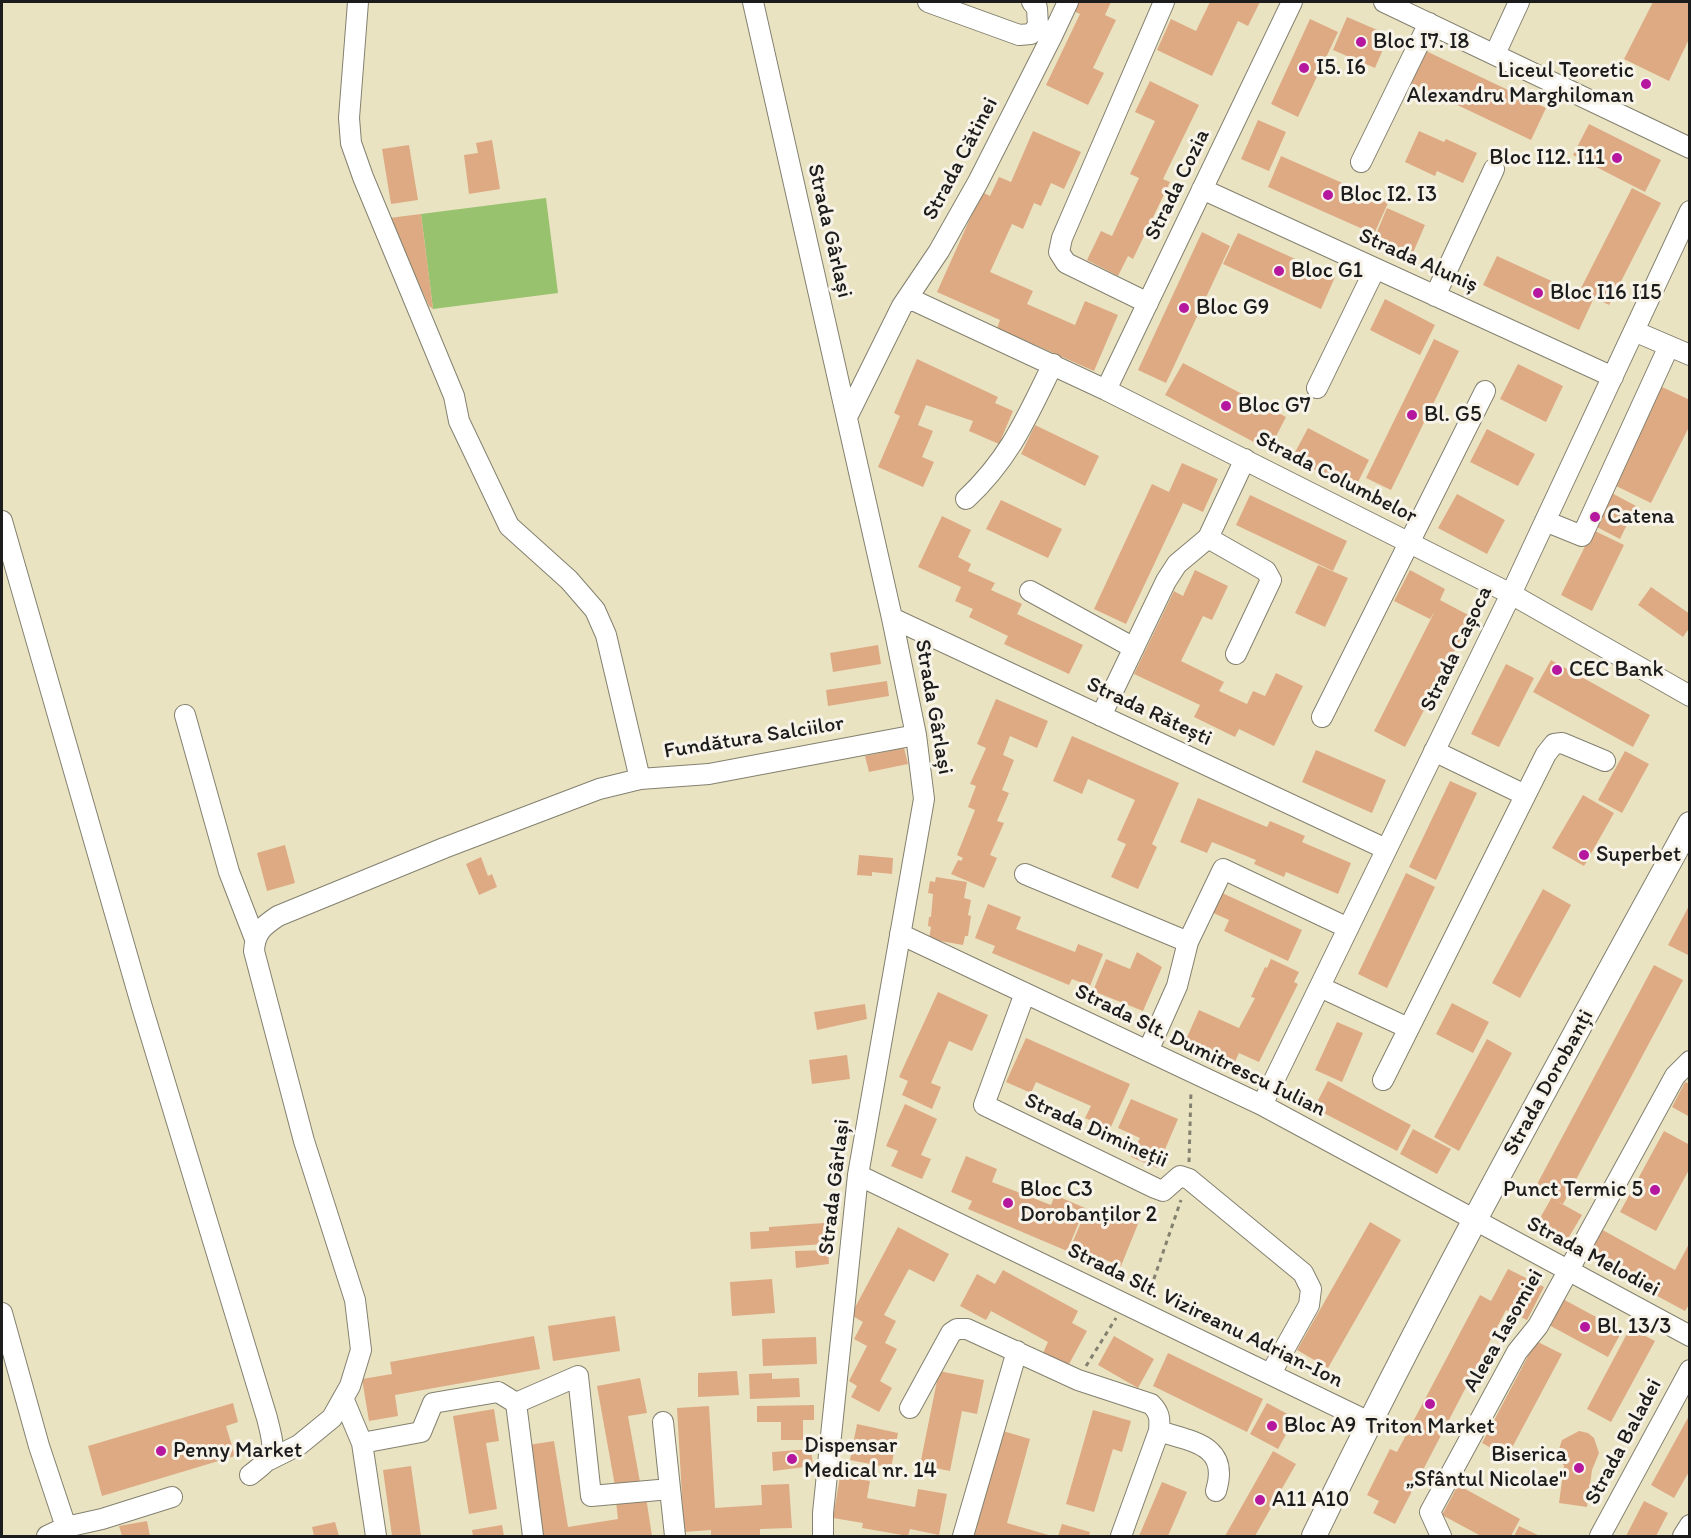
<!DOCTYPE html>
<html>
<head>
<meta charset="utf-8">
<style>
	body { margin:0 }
	#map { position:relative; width:1691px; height:1538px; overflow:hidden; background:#eae3c2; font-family:Itim,sans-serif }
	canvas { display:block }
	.frame { position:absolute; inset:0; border:3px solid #1c1c1c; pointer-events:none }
</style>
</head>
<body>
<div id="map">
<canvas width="1691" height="1538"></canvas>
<div class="frame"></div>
</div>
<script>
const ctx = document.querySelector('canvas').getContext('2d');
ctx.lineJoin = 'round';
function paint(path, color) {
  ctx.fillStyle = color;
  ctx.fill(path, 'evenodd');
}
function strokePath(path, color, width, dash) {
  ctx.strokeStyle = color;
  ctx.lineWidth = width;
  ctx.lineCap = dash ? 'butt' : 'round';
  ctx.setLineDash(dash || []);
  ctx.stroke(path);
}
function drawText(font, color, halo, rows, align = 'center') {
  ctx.font = font + ' Itim,sans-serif';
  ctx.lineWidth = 6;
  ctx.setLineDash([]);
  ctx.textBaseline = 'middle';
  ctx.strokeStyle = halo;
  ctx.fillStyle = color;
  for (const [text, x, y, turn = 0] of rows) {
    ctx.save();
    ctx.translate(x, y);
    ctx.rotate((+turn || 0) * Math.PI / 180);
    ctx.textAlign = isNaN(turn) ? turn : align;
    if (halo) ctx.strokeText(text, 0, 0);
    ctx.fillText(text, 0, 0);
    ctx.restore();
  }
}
const green = new Path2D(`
	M 546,198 L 558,293 L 433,309 L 421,214 Z`);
const building = new Path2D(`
	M 1070,2 L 1111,2 L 1105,15 L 1116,20 L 1093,68 L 1104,73 L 1088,105 L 1046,85 L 1080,14 L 1067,8 Z
	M 1210,2 L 1260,2 L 1248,26 L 1238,21 L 1212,76 L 1157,50 L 1171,19 L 1196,31 Z
	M 1653,2 L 1690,2 L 1690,37 L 1669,81 L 1624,59 Z
	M 1347,17 L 1389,35 L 1375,68 L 1333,50 Z
	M 1310,19 L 1338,32 L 1298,117 L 1271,104 Z
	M 1426,51 L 1546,108 L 1531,140 L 1411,83 Z
	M 1150,81 L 1199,105 L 1163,179 L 1170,182 L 1133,259 L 1128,256 L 1118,276 L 1087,260 L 1101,231 L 1112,236 L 1139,178 L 1130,174 L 1155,121 L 1135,112 Z
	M 1258,120 L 1286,132 L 1269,171 L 1241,159 Z
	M 1589,124 L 1661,160 L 1645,192 L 1573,155 Z
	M 1033,131 L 1081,152 L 1064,189 L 1051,183 L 1041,206 L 1034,203 L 1023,229 L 1012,224 L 990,272 L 1033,291 L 1027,304 L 1075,325 L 1085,301 L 1118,315 L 1094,371 L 997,328 L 1000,320 L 937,292 L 982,192 L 990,196 L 999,177 L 1011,182 Z
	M 1419,131 L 1444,142 L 1446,139 L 1477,153 L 1463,183 L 1437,171 L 1435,176 L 1405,162 Z
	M 492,140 L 500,189 L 469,194 L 464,155 L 478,153 L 476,143 Z
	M 409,145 L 418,200 L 391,204 L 382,149 Z
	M 1281,156 L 1388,203 L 1374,234 L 1268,187 Z
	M 1632,188 L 1661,203 L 1609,305 L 1580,290 Z
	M 1387,208 L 1425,225 L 1412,255 L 1374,239 Z
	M 421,214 L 433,309 L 429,306 L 389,218 Z
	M 1202,232 L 1230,246 L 1166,383 L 1138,370 Z
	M 1238,233 L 1335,277 L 1321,309 L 1223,264 Z
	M 1497,256 L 1593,300 L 1579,330 L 1483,285 Z
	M 1385,299 L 1435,325 L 1420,355 L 1370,330 Z
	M 1434,339 L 1459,351 L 1391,490 L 1366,478 Z
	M 917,359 L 998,397 L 995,403 L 1013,411 L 999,444 L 969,431 L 973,421 L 926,405 L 918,425 L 933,431 L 922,457 L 934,462 L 923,487 L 878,467 L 900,416 L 894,413 Z
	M 1183,363 L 1286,417 L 1269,450 L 1165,395 Z
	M 1518,364 L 1563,386 L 1546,422 L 1500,399 Z
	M 1660,386 L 1690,400 L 1690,425 L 1651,503 L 1612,484 Z
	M 1035,425 L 1099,456 L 1085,486 L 1021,454 Z
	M 1308,428 L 1369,460 L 1354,490 L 1292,458 Z
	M 1487,429 L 1535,454 L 1518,486 L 1470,462 Z
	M 1182,463 L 1218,479 L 1203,512 L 1183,503 L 1126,624 L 1094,609 L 1152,484 L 1169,492 Z
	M 1608,491 L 1636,506 L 1620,539 L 1591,524 Z
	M 1457,494 L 1505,520 L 1487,554 L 1438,528 Z
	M 1250,495 L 1347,541 L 1333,571 L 1236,525 Z
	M 1001,500 L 1062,529 L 1048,558 L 986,529 Z
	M 942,516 L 971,530 L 958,557 L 971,564 L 968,571 L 995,583 L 991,590 L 1022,604 L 1017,614 L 1083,645 L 1069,674 L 1004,644 L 1008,636 L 969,617 L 973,609 L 955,601 L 961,587 L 918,567 Z
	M 1593,530 L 1624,545 L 1592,611 L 1561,595 Z
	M 1318,565 L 1348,578 L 1325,627 L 1295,613 Z
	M 1195,570 L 1228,586 L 1212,620 L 1203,616 L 1181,661 L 1224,682 L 1219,691 L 1247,704 L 1253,691 L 1265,696 L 1276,673 L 1303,686 L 1274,746 L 1239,729 L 1235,737 L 1194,717 L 1200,705 L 1134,674 L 1174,591 L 1183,596 Z
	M 1410,570 L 1445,589 L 1440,600 L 1472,617 L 1405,747 L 1374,731 L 1435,611 L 1430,619 L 1394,601 Z
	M 1651,587 L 1690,614 L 1690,627 L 1683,637 L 1638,605 Z
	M 878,645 L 881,664 L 833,672 L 830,653 Z
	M 1551,660 L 1650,715 L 1633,747 L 1533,692 Z
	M 1506,664 L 1534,678 L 1499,747 L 1471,734 Z
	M 887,681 L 889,696 L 828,706 L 826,690 Z
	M 996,699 L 1048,721 L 1037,748 L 1010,736 L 1003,755 L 1014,760 L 1002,790 L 1009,793 L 997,821 L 1004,823 L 990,855 L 997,858 L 984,888 L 951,874 L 958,860 L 961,861 L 963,858 L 957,855 L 975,810 L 968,807 L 976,786 L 970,784 L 986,748 L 977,744 Z
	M 1072,736 L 1179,783 L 1152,844 L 1157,847 L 1138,889 L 1111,877 L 1126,844 L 1117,840 L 1135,800 L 1088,779 L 1082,794 L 1053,781 Z
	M 904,748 L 908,764 L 869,772 L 865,756 Z
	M 1316,750 L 1386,780 L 1372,813 L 1302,782 Z
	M 1625,751 L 1649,764 L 1622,813 L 1598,800 Z
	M 1450,781 L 1477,793 L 1436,880 L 1409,867 Z
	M 1583,795 L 1614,813 L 1584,866 L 1552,848 Z
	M 1198,798 L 1267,827 L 1270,821 L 1305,836 L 1302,842 L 1351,863 L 1338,894 L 1286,872 L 1284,877 L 1254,864 L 1256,860 L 1212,842 L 1207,853 L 1180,842 Z
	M 285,845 L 295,883 L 267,891 L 257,853 Z
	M 859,855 L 893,858 L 892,874 L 872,872 L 872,876 L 857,875 Z
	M 481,857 L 488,876 L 492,874 L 497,887 L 479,895 L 466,864 Z
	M 1406,873 L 1435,887 L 1387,988 L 1358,974 Z
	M 936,877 L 967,882 L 964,898 L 971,900 L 968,915 L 971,916 L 968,936 L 965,936 L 963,945 L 929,939 L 931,927 L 928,926 L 929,917 L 931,917 L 933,894 L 928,893 L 930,881 L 935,882 Z
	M 1543,889 L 1571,905 L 1520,998 L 1492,983 Z
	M 1218,891 L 1302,930 L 1288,961 L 1224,931 L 1229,920 L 1209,911 Z
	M 988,904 L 1021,917 L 1016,929 L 1075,952 L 1078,944 L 1103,954 L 1090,986 L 1072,979 L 1069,985 L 992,953 L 995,946 L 975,938 Z
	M 1690,904 L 1690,956 L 1668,945 Z
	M 1137,952 L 1162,967 L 1143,1011 L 1093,991 L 1106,959 L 1130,969 Z
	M 1271,959 L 1299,972 L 1294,982 L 1298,984 L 1259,1062 L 1239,1053 L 1233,1066 L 1184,1044 L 1199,1010 L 1239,1028 L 1255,998 L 1251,997 L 1265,967 L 1267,968 Z
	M 1654,965 L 1683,980 L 1563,1204 L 1555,1200 L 1582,1215 L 1566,1242 L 1536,1225 L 1552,1197 L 1535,1188 Z
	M 938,992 L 988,1015 L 972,1051 L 949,1041 L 931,1083 L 941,1087 L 932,1109 L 902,1095 L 908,1081 L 899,1077 Z
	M 1452,1003 L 1489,1022 L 1473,1053 L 1436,1034 Z
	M 865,1004 L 867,1019 L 817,1030 L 814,1012 Z
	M 1337,1022 L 1363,1033 L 1342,1082 L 1315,1070 Z
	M 1026,1038 L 1130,1084 L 1110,1129 L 1085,1118 L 1091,1106 L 1036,1082 L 1031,1093 L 1006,1082 Z
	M 1487,1039 L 1512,1053 L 1459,1151 L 1434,1137 Z
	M 847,1055 L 850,1079 L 812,1084 L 809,1060 Z
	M 1328,1081 L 1411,1125 L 1397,1151 L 1314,1108 Z
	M 1685,1082 L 1690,1084 L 1690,1117 L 1672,1107 Z
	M 1131,1099 L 1178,1119 L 1157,1168 L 1131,1157 L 1140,1138 L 1118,1128 Z
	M 905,1104 L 937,1119 L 921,1155 L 931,1159 L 922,1179 L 891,1166 L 898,1151 L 886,1146 Z
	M 1413,1129 L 1451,1149 L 1437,1174 L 1400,1154 Z
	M 1664,1131 L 1690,1145 L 1690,1168 L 1656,1231 L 1620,1212 Z
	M 966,1156 L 997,1169 L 992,1182 L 1051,1205 L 1055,1195 L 1085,1208 L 1067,1251 L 968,1209 L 972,1201 L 951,1192 Z
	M 1116,1209 L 1140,1219 L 1121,1266 L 1071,1246 L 1085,1213 L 1110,1223 Z
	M 1370,1222 L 1401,1240 L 1328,1368 L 1297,1350 Z
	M 824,1223 L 825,1244 L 751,1249 L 750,1232 L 769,1231 L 769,1227 Z
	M 898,1227 L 949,1254 L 934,1282 L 909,1269 L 884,1315 L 896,1321 L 885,1343 L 897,1349 L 880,1381 L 892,1388 L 879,1412 L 851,1397 L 857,1386 L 849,1381 L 867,1346 L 854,1339 L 863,1322 L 851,1315 Z
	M 1599,1228 L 1675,1270 L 1690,1242 L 1690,1303 L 1685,1311 L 1583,1256 Z
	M 828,1250 L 829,1264 L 796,1268 L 795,1251 Z
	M 1508,1269 L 1544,1287 L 1527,1320 L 1506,1310 L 1395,1524 L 1373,1513 L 1379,1501 L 1367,1495 L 1390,1449 L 1397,1452 L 1480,1295 L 1491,1301 Z
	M 1003,1270 L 1078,1311 L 1072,1323 L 1087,1331 L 1068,1366 L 1043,1353 L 1048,1342 L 991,1311 L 986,1320 L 960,1306 L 977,1274 L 995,1284 Z
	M 772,1279 L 775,1313 L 732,1316 L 730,1282 Z
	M 1561,1298 L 1622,1331 L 1608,1357 L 1547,1324 Z
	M 615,1316 L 620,1351 L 553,1361 L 548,1326 Z
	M 1630,1328 L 1655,1341 L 1611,1422 L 1587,1409 Z
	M 534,1336 L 540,1369 L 395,1395 L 398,1416 L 369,1421 L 362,1379 L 392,1374 L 390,1362 Z
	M 1114,1336 L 1154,1359 L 1138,1388 L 1098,1365 Z
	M 816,1337 L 817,1364 L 763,1366 L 762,1339 Z
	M 1536,1341 L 1562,1354 L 1507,1457 L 1482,1443 Z
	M 1168,1353 L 1263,1399 L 1247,1432 L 1153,1386 Z
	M 737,1371 L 739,1395 L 698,1397 L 698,1373 Z
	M 939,1371 L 984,1380 L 977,1414 L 962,1411 L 950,1471 L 920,1465 Z
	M 772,1373 L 772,1379 L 799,1378 L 800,1397 L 750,1399 L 749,1374 Z
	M 640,1378 L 647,1413 L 628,1416 L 640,1482 L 615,1486 L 597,1386 Z
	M 233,1403 L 238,1422 L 226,1426 L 235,1456 L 102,1496 L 88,1446 Z
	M 1267,1403 L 1295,1418 L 1278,1449 L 1250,1434 Z
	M 814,1405 L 814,1420 L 803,1420 L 803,1440 L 781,1440 L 781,1422 L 757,1422 L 757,1406 Z
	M 709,1406 L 715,1508 L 762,1505 L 761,1485 L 789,1484 L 792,1528 L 760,1529 L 760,1536 L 711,1536 L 711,1530 L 684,1532 L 677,1408 Z
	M 494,1409 L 499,1441 L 486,1443 L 497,1509 L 469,1514 L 453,1416 Z
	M 1093,1410 L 1131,1421 L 1122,1452 L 1113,1449 L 1094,1512 L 1066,1504 Z
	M 1690,1414 L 1690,1470 L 1674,1498 L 1651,1485 Z
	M 857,1424 L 898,1433 L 891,1468 L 850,1460 Z
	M 1003,1431 L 1030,1439 L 1007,1523 L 1052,1536 L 974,1536 Z
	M 1579,1431 L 1588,1433 L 1594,1438 L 1599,1453 L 1592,1470 L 1587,1507 L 1559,1503 L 1564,1466 L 1560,1459 L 1559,1449 L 1562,1440 Z
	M 554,1441 L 568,1527 L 618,1519 L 616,1502 L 646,1497 L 652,1536 L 543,1536 L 528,1445 Z
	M 811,1449 L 813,1466 L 773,1471 L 772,1452 Z
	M 1273,1451 L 1296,1464 L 1255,1536 L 1225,1536 Z
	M 411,1466 L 421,1536 L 392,1536 L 383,1470 Z
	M 840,1476 L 870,1481 L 867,1498 L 915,1507 L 918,1489 L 947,1494 L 939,1535 L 910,1529 L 908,1536 L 862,1528 L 863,1523 L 833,1518 Z
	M 1162,1482 L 1187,1492 L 1168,1536 L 1139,1536 Z
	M 1458,1485 L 1520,1519 L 1511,1536 L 1481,1536 L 1442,1515 Z
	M 1644,1501 L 1668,1513 L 1656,1536 L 1626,1536 Z
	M 147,1521 L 150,1536 L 122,1536 L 119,1526 Z
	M 335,1522 L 339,1536 L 314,1536 L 312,1527 Z
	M 1062,1524 L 1090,1532 L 1089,1536 L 1058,1536 Z
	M 502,1525 L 504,1536 L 473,1536 L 472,1530 Z
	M 1519,1526 L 1540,1536 L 1514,1536 Z`);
const path = new Path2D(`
	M 1189,1162 L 1191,1091
	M 1148,1296 L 1181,1200
	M 1086,1366 L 1116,1318`);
const minor = new Path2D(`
	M 358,2 L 349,118 L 351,143 L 363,177 L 454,396 L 459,421 L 509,526 L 569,580 L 595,610 L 606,635 L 640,779
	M 753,2 L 892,618 L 916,735 L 924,799 L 858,1175 L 823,1513 L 823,1536
	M 928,2 L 1019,35 L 1031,34 L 1038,26
	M 1032,2 L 1037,8 L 1038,26
	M 1384,2 L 1690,148
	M 1052,36 L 1068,2
	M 1495,54 L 1519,2
	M 1361,162 L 1429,23
	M 1202,189 L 1613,377
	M 1435,296 L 1494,169
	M 907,301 L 915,301 L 1106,390 L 1511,594 L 1690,696
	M 1148,303 L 1066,263 L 1059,252 L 1062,238 L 1164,2
	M 1634,331 L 1690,355
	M 1317,388 L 1375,269
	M 1106,390 L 1292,2
	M 847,417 L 902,306 L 939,251 L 978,182 L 1052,36 L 1038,26
	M 966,499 C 1010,458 1027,417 1053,364
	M 2,521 L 142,1007 L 267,1418 C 275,1451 278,1454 250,1475
	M 1545,521 L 1582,536 L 1669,346
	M 1208,538 L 1266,571 L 1271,580 L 1236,654
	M 1030,591 L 1134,648
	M 892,618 L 1386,849
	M 185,715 L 229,872 L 255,939
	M 1101,716 L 1166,581 L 1177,564 L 1208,538 L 1245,459
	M 1322,717 L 1485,391
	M 1434,751 L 1525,795
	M 1025,874 L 1188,942 L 1223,869 L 1348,928
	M 900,934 L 1262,1105 L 1690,1336
	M 1320,987 L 1408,1028
	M 1025,993 L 984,1105 L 1155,1188 L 1163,1191 L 1180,1176 L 1189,1179 L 1303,1273 L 1311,1289 L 1309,1305 L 1271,1373
	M 1148,1051 L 1177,986 L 1188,942
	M 1383,1080 L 1546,754 L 1554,744 L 1562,743 L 1605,761
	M 1262,1105 L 1511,594 L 1690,211
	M 858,1175 L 1369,1422
	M 2,1313 L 39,1446 L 66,1527
	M 343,1398 L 362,1443
	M 910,1408 L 951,1333 L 957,1329 L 967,1329 L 1078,1380 L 1151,1404 C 1160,1413 1160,1419 1159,1431 L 1121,1536
	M 663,1422 L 675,1536
	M 1159,1431 C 1193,1442 1230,1445 1216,1491
	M 269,1460 L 299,1445 L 332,1418 L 350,1386 L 361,1350 L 355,1300 L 304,1141 L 254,951 C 255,932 263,926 278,916 L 444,848 L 599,789 L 640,779 L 709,774 L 916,735
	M 47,1536 L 66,1527 L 102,1519 L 172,1497
	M 376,1536 L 362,1443 L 421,1432 L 433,1403 L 498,1392 L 516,1403
	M 533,1536 L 516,1403 L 578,1376 L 591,1496 L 670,1489
	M 963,1536 L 1017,1351
	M 1441,1536 L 1430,1512 L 1517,1352 L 1538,1326 L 1675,1076 L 1690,1061
	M 1600,1536 L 1690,1370
	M 1683,1536 L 1690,1525`);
const major = new Path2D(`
	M 1314,1536 C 1430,1295 1561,1060 1690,824`);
const markers = [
	[1361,42,6,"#b5179e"],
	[1304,68,6,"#b5179e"],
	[1646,84,6,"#b5179e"],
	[1617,158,6,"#b5179e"],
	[1328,195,6,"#b5179e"],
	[1279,271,6,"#b5179e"],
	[1538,293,6,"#b5179e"],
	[1184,308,6,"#b5179e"],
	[1226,406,6,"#b5179e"],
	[1412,415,6,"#b5179e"],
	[1595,517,6,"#b5179e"],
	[1557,670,6,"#b5179e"],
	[1584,855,6,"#b5179e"],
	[1655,1190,6,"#b5179e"],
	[1008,1203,6,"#b5179e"],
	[1585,1327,6,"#b5179e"],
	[1430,1404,6,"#b5179e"],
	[1272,1426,6,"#b5179e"],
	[161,1451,6,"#b5179e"],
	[792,1459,6,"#b5179e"],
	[1579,1468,6,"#b5179e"],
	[1260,1500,6,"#b5179e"]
];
const poiNames = [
	["Bloc I7. I8",1373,42],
	["I5. I6",1316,68],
	["Liceul Teoretic",1634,71,"right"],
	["Alexandru Marghiloman",1634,96,"right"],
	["Bloc I12. I11",1605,158,"right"],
	["Bloc I2. I3",1340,195],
	["Bloc G1",1291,271],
	["Bloc I16 I15",1550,293],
	["Bloc G9",1196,308],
	["Bloc G7",1238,406],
	["Bl. G5",1424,415],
	["Catena",1607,517],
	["CEC Bank",1569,670],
	["Superbet",1596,855],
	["Bloc C3",1020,1190],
	["Dorobanților 2",1020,1215],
	["Punct Termic 5",1643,1190,"right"],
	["Bl. 13/3",1597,1327],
	["Bloc A9",1284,1426],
	["Triton Market",1430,1427,"center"],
	["Dispensar",804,1446],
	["Medical nr. 14",804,1471],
	["Penny Market",173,1451],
	["Biserica",1567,1455,"right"],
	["„Sfântul Nicolae\"",1567,1480,"right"],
	["A11 A10",1272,1500]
];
const streetNames = [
	["Strada Cătinei",961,159,-62],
	["Strada Cozia",1178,185,-64],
	["Strada Gârlași",829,231,77],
	["Strada Aluniș",1418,261,24],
	["Strada Columbelor",1336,478,27],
	["Strada Cașoca",1457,649,-64],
	["Strada Gârlași",933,707,80],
	["Strada Rătești",1149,712,25],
	["Fundătura Salciilor",754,738,-9],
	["Strada Slt. Dumitrescu Iulian",1200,1051,26],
	["Strada Dorobanți",1549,1083,-61],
	["Strada Dimineții",1096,1131,24],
	["Strada Gârlași",835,1187,-83],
	["Strada Melodiei",1593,1257,28],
	["Strada Slt. Vizireanu Adrian-Ion",1205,1316,26],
	["Aleea Iasomiei",1504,1331,-60],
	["Strada Baladei",1624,1442,-62]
];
paint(green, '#99c26e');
paint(building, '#ddaa84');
strokePath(minor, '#83806f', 22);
strokePath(major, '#83806f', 26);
strokePath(path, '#83806f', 3, [4.5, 4.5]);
strokePath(minor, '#fff', 20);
strokePath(major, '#fff', 24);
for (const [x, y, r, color] of markers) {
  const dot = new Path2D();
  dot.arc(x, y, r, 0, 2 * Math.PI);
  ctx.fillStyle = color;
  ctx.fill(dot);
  strokePath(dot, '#f7f3e8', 2);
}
drawText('22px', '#1c1c1c', '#f7f3e8', poiNames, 'left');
drawText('22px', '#1c1c1c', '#f7f3e8', streetNames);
</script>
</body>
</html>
